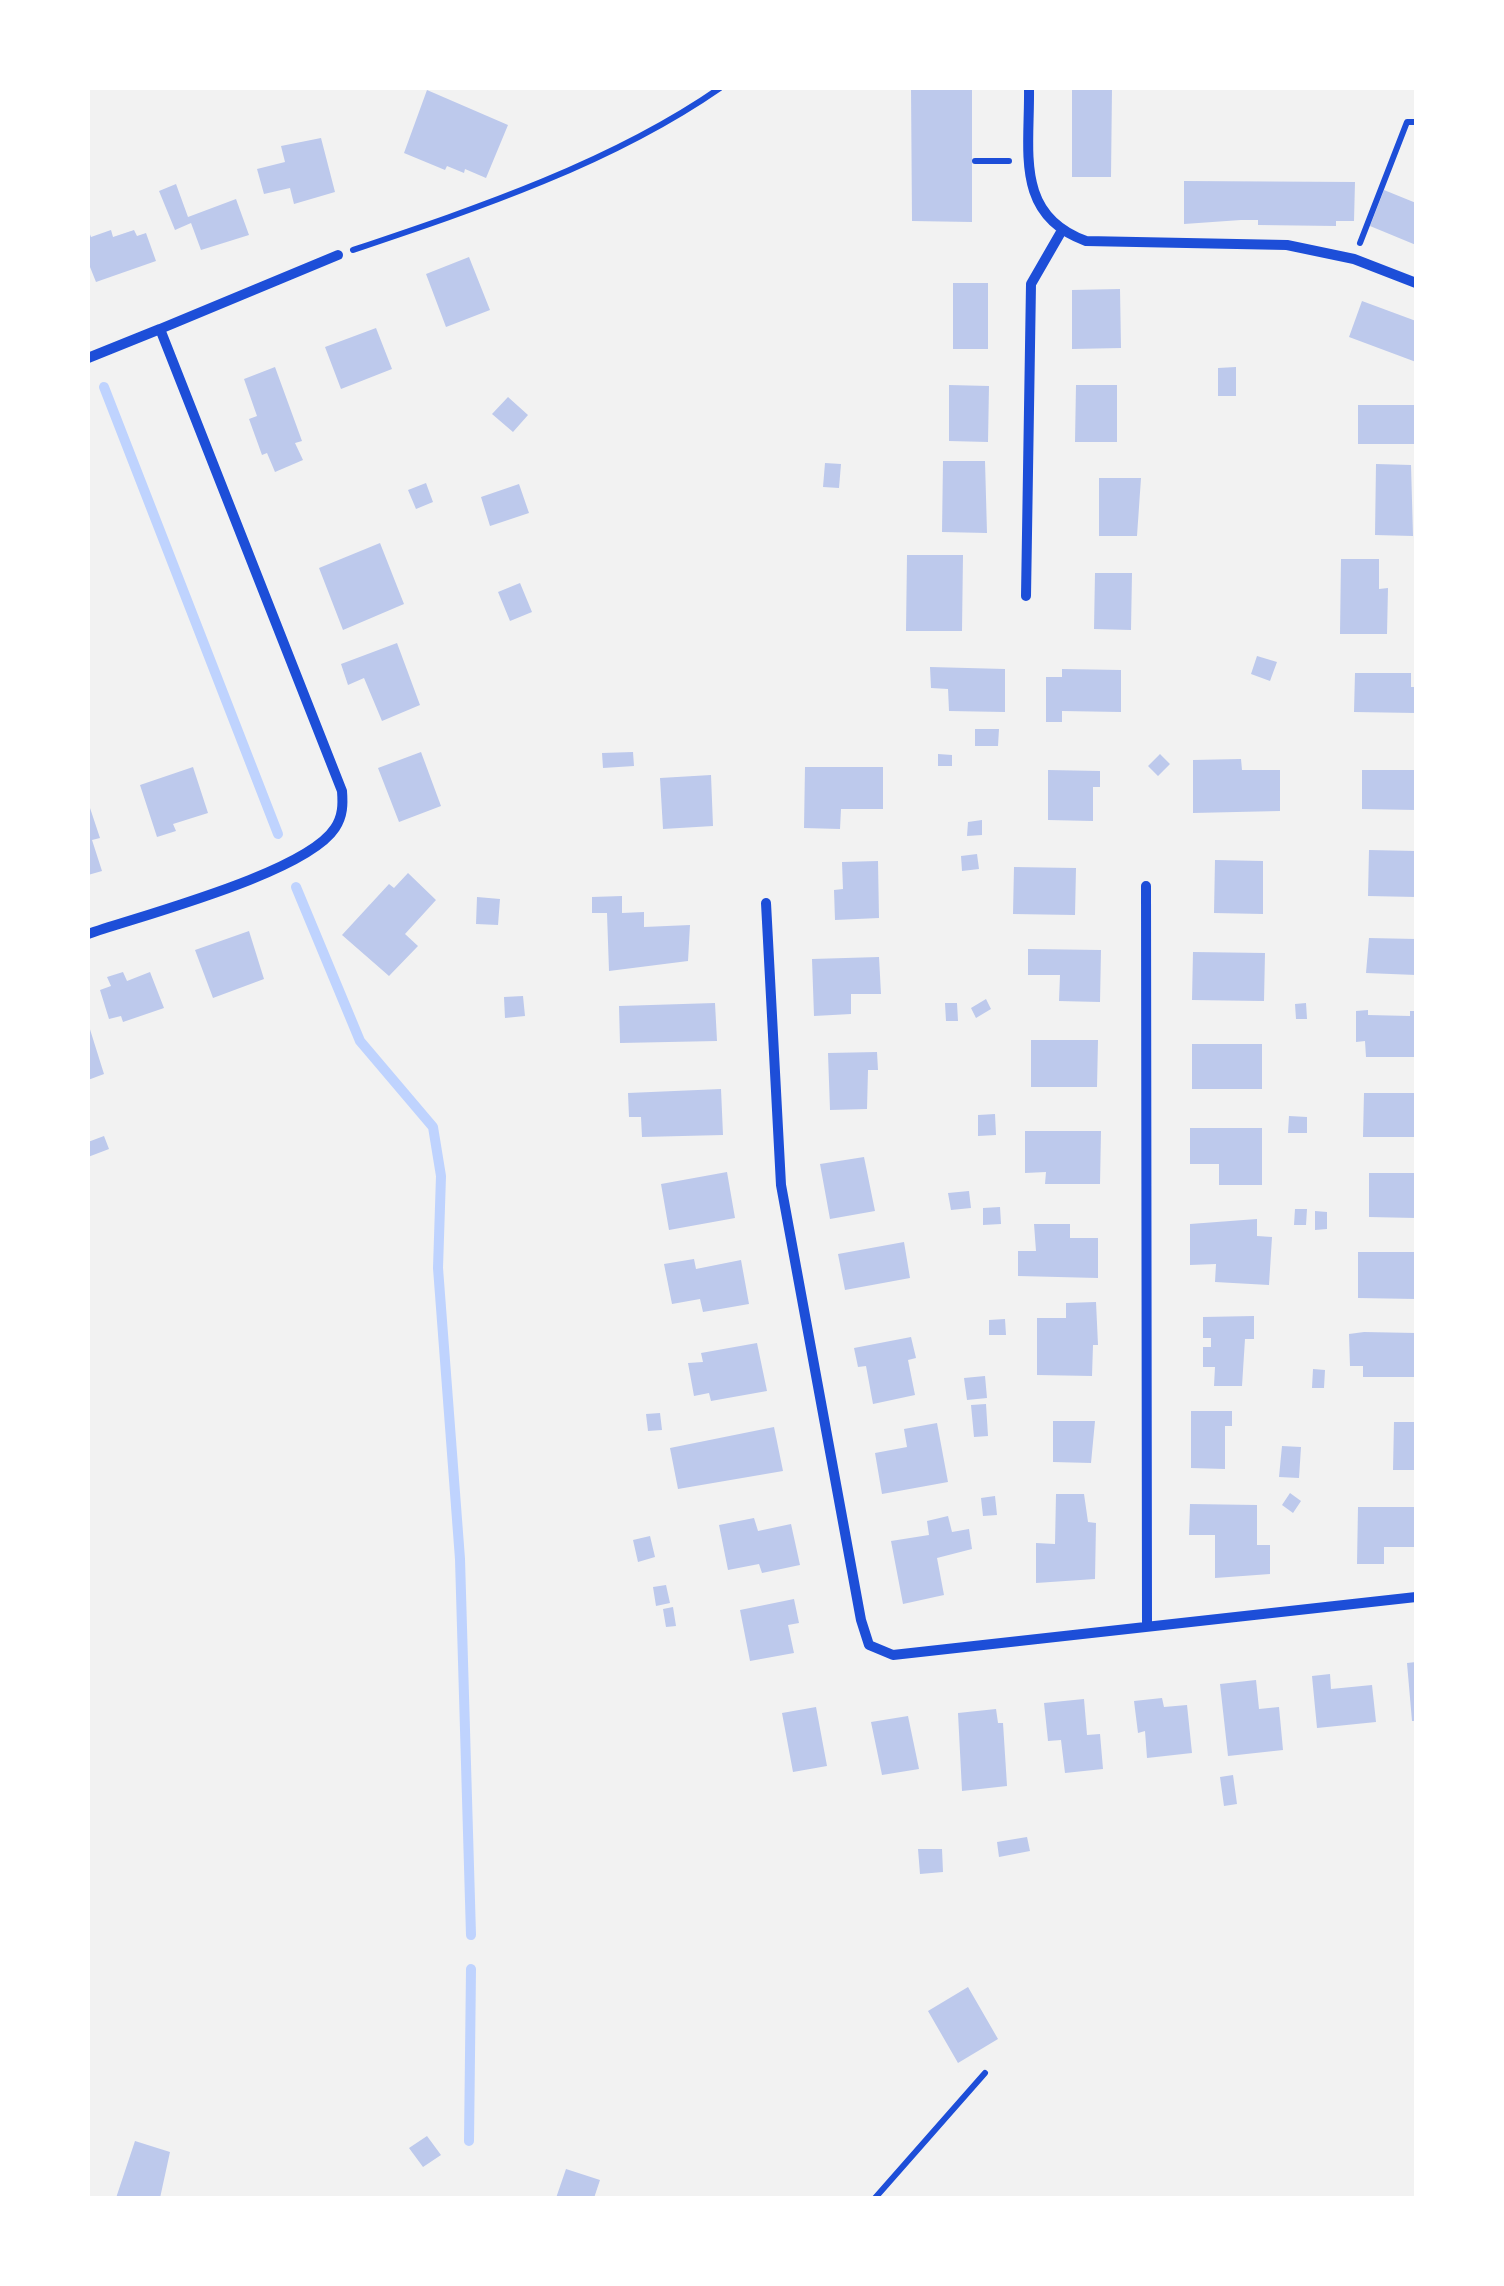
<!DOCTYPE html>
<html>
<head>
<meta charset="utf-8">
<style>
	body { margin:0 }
	#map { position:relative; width:1504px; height:2286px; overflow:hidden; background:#f2f2f2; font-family:"PT Sans Narrow",sans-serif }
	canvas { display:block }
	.frame { position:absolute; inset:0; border:90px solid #fff; pointer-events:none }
</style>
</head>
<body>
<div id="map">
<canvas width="1504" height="2286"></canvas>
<div class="frame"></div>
</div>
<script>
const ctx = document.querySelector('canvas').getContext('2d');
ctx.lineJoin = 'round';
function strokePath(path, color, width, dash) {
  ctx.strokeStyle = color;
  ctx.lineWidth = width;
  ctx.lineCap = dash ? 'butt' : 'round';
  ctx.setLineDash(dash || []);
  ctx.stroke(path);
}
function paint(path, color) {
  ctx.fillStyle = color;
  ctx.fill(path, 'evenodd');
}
const stream = new Path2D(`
	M 104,387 L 278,834
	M 296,887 L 360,1041 L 433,1127 L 441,1176 L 438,1268 L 460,1559 L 471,1935
	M 469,2141 L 471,1969`);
const building = new Path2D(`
	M 911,88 L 972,88 L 972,222 L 912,221 Z
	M 1072,88 L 1112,88 L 1111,177 L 1072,177 Z
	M 427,90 L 508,125 L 486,178 L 465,169 L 464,173 L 447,166 L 445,170 L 404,153 Z
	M 321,138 L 335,192 L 294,204 L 290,188 L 264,194 L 257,169 L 285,162 L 281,146 Z
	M 1184,181 L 1355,182 L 1354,221 L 1336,221 L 1336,226 L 1258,225 L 1258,220 L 1241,220 L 1184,224 Z
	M 176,184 L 188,217 L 236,199 L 249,235 L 201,250 L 191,223 L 175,230 L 159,191 Z
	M 1384,190 L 1416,203 L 1416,245 L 1370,226 Z
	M 88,229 L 91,237 L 111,230 L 113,237 L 134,230 L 137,236 L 146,233 L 156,261 L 96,282 L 88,262 Z
	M 469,257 L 490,310 L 446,327 L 426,274 Z
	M 953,283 L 988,283 L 988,349 L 953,349 Z
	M 1120,289 L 1121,348 L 1072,349 L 1072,290 Z
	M 1362,301 L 1416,321 L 1416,362 L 1349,337 Z
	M 376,328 L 392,369 L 341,389 L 325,347 Z
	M 275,367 L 302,441 L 295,443 L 303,460 L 275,472 L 267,453 L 262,455 L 249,419 L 257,416 L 244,379 Z
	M 1236,367 L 1236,396 L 1218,396 L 1218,368 Z
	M 949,385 L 989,386 L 988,442 L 949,441 Z
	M 1076,385 L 1117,385 L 1117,442 L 1075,442 Z
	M 508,397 L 528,415 L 513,432 L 492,414 Z
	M 1358,405 L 1414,405 L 1414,444 L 1358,444 Z
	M 943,461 L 985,461 L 987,533 L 942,532 Z
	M 825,463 L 841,464 L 839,488 L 823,487 Z
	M 1376,464 L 1411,465 L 1413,536 L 1375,535 Z
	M 1099,478 L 1141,478 L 1137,536 L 1099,536 Z
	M 426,483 L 433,502 L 416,509 L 408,490 Z
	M 519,484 L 529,513 L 490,526 L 481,497 Z
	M 380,543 L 404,604 L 343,630 L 319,568 Z
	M 907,555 L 963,555 L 962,631 L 906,631 Z
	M 1341,559 L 1379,559 L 1379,589 L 1388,588 L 1387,634 L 1340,634 Z
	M 1095,573 L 1132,573 L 1131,630 L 1094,629 Z
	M 520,583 L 532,612 L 510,621 L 498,592 Z
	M 397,643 L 420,705 L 382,721 L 364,678 L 348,685 L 341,664 Z
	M 1257,656 L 1277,662 L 1270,681 L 1251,674 Z
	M 930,667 L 1005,669 L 1005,712 L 949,711 L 948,689 L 931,688 Z
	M 1062,669 L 1121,670 L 1121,712 L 1062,711 L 1062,722 L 1046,722 L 1046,677 L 1062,677 Z
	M 1355,673 L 1411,673 L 1411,687 L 1416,687 L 1416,713 L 1354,712 Z
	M 975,729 L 999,729 L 998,746 L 975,746 Z
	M 421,752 L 441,806 L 399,822 L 378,768 Z
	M 633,752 L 634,766 L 603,768 L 602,753 Z
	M 938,754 L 952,755 L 952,766 L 938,766 Z
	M 1160,754 L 1170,764 L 1158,776 L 1148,766 Z
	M 1241,759 L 1242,770 L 1280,770 L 1280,811 L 1193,813 L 1193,760 Z
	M 193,767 L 208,813 L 173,824 L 176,831 L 157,837 L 140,785 Z
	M 805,767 L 883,767 L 883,809 L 841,809 L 840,829 L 804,828 Z
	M 1048,770 L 1100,771 L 1100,787 L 1093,787 L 1093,821 L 1048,820 Z
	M 1362,770 L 1416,770 L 1416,810 L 1362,809 Z
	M 711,775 L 713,826 L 663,829 L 660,778 Z
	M 88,802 L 100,838 L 92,840 L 102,871 L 88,875 Z
	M 982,820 L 982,835 L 967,836 L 968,822 Z
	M 1369,850 L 1416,851 L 1416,897 L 1368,896 Z
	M 977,854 L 979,869 L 962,871 L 961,856 Z
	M 1215,860 L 1263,861 L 1263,914 L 1214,913 Z
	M 878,861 L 879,918 L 835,920 L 834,890 L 843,889 L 842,862 Z
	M 1014,867 L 1076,868 L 1075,915 L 1013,914 Z
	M 408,873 L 436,900 L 405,934 L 418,946 L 389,976 L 342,935 L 389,884 L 394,888 Z
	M 622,896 L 622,913 L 644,912 L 644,927 L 690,925 L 688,961 L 609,971 L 607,913 L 592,913 L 592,897 Z
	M 477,897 L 500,899 L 498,925 L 476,924 Z
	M 249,931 L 264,979 L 213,998 L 195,950 Z
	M 1369,938 L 1416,939 L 1416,975 L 1366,973 Z
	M 1028,949 L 1101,950 L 1100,1002 L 1059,1001 L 1060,975 L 1028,975 Z
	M 1193,952 L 1265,953 L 1264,1001 L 1192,1000 Z
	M 879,957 L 881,994 L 851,994 L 851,1014 L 814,1016 L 812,959 Z
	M 123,972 L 127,981 L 150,972 L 164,1008 L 123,1022 L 121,1016 L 109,1019 L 100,990 L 111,986 L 107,977 Z
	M 523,996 L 525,1016 L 505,1018 L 504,997 Z
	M 986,999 L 991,1009 L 976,1018 L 971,1008 Z
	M 715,1003 L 717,1041 L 620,1043 L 619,1006 Z
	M 945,1003 L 957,1003 L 958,1021 L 946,1021 Z
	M 1306,1003 L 1307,1019 L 1296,1019 L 1295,1004 Z
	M 1368,1010 L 1368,1015 L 1410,1016 L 1410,1011 L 1416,1011 L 1416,1057 L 1366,1057 L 1365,1041 L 1356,1042 L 1356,1011 Z
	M 88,1023 L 104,1074 L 88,1080 Z
	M 1031,1040 L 1098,1040 L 1097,1087 L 1031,1087 Z
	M 1192,1044 L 1262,1044 L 1262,1089 L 1192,1089 Z
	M 877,1052 L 878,1070 L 868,1070 L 867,1109 L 830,1110 L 828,1053 Z
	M 721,1089 L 723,1135 L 642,1137 L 641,1117 L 629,1117 L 628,1093 Z
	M 1364,1093 L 1416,1093 L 1416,1137 L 1363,1137 Z
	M 995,1114 L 996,1135 L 978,1136 L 978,1115 Z
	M 1289,1116 L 1307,1117 L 1307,1133 L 1288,1133 Z
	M 1190,1128 L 1262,1128 L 1262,1185 L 1219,1185 L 1219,1164 L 1190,1164 Z
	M 1025,1131 L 1101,1131 L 1100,1184 L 1045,1184 L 1046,1172 L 1025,1173 Z
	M 104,1136 L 109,1149 L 88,1157 L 88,1142 Z
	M 864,1157 L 875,1211 L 830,1219 L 820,1164 Z
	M 727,1172 L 735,1218 L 669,1230 L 661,1184 Z
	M 1369,1173 L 1416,1173 L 1416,1218 L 1369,1217 Z
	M 969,1191 L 971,1208 L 951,1210 L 948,1193 Z
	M 1000,1207 L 1001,1224 L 983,1225 L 983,1208 Z
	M 1295,1209 L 1307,1209 L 1306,1225 L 1294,1225 Z
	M 1315,1211 L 1327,1212 L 1327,1229 L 1315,1230 Z
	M 1257,1219 L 1257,1236 L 1272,1237 L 1269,1285 L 1215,1282 L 1216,1264 L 1190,1265 L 1190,1224 Z
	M 1034,1224 L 1070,1224 L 1070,1238 L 1098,1238 L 1098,1278 L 1018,1276 L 1018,1251 L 1036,1251 Z
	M 904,1242 L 910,1278 L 845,1290 L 838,1254 Z
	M 1358,1252 L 1416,1252 L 1416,1299 L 1358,1298 Z
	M 694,1259 L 696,1269 L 741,1260 L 749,1304 L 703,1312 L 700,1299 L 672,1304 L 664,1264 Z
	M 1096,1302 L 1098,1345 L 1093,1345 L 1092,1376 L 1037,1375 L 1037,1318 L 1066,1318 L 1066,1303 Z
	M 1254,1316 L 1254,1339 L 1245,1339 L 1242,1386 L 1214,1386 L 1215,1367 L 1203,1367 L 1203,1347 L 1211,1347 L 1211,1338 L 1203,1338 L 1203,1317 Z
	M 1005,1319 L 1006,1335 L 989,1335 L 989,1320 Z
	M 1364,1332 L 1416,1333 L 1416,1377 L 1363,1377 L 1363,1366 L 1350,1366 L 1349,1334 Z
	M 911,1337 L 916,1358 L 908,1360 L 915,1395 L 873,1404 L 866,1366 L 858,1367 L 854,1348 Z
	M 757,1343 L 767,1391 L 711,1401 L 709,1393 L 694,1396 L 688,1363 L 703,1362 L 701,1353 Z
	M 1313,1369 L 1325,1370 L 1324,1388 L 1312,1388 Z
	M 985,1376 L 987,1398 L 967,1400 L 964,1378 Z
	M 986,1404 L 988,1436 L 974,1437 L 971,1405 Z
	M 1191,1411 L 1232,1411 L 1232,1426 L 1225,1426 L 1225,1469 L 1191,1468 Z
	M 660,1413 L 662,1430 L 648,1431 L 646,1414 Z
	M 1053,1421 L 1095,1421 L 1091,1463 L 1053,1462 Z
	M 1394,1422 L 1416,1422 L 1416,1470 L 1393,1470 Z
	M 937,1423 L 948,1482 L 882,1494 L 875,1453 L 907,1447 L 904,1429 Z
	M 774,1427 L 783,1471 L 678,1489 L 670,1448 Z
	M 1282,1446 L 1301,1447 L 1299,1478 L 1279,1477 Z
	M 1290,1493 L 1301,1501 L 1293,1513 L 1282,1505 Z
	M 1056,1494 L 1084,1494 L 1088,1522 L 1096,1523 L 1095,1579 L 1036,1583 L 1036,1543 L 1055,1544 Z
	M 995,1496 L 997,1515 L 983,1516 L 981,1498 Z
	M 1190,1504 L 1257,1505 L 1257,1545 L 1270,1545 L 1270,1574 L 1215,1578 L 1215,1535 L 1189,1535 Z
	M 1358,1507 L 1416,1507 L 1416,1547 L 1384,1547 L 1384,1564 L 1357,1564 Z
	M 948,1516 L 952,1532 L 969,1529 L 972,1549 L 937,1558 L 944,1595 L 903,1604 L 891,1541 L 929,1535 L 927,1521 Z
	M 754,1518 L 758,1531 L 791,1524 L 800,1565 L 762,1573 L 759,1564 L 728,1570 L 719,1525 Z
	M 650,1536 L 655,1557 L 638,1562 L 633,1540 Z
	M 666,1585 L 670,1603 L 656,1606 L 653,1587 Z
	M 794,1599 L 799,1623 L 788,1625 L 794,1653 L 750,1661 L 740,1610 Z
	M 673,1607 L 676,1626 L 666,1627 L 663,1609 Z
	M 1416,1662 L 1416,1721 L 1412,1721 L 1407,1663 Z
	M 1330,1674 L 1331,1689 L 1372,1685 L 1376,1722 L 1317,1728 L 1312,1676 Z
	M 1256,1680 L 1259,1709 L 1279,1707 L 1283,1750 L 1228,1756 L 1220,1684 Z
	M 1162,1698 L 1164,1707 L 1187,1705 L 1192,1753 L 1147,1758 L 1145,1731 L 1138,1733 L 1134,1701 Z
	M 1084,1699 L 1087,1735 L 1100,1734 L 1103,1769 L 1065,1773 L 1061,1740 L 1048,1741 L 1044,1703 Z
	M 816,1707 L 827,1766 L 793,1772 L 782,1713 Z
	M 996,1709 L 998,1723 L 1003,1723 L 1007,1786 L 962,1791 L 958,1713 Z
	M 908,1716 L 919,1769 L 882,1775 L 871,1722 Z
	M 1233,1775 L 1237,1804 L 1224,1806 L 1220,1777 Z
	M 1027,1837 L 1030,1851 L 999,1857 L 997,1842 Z
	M 918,1849 L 942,1849 L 943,1872 L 920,1874 Z
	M 968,1987 L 998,2039 L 958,2063 L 928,2011 Z
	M 427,2136 L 441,2155 L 423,2167 L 409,2148 Z
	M 135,2141 L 170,2152 L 160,2198 L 116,2198 Z
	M 566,2169 L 600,2180 L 594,2198 L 556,2198 Z`);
const path = new Path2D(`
	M 975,161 L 1009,161
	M 1360,243 L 1407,122 L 1416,122
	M 353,250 C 478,208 612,163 720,88
	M 875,2198 L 985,2073`);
const minor = new Path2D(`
	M 1029,88 C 1030,151 1014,215 1086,241 L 1287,245 L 1354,259 L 1416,283
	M 160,329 L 338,255
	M 88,358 L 160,329 L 342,791 C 343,804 343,816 335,828 C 306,873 143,915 88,934
	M 1026,596 L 1031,284 L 1061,232
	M 1146,886 L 1147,1626
	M 766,903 L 781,1185 L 861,1620 L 869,1645 L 893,1655 L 1416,1597`);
strokePath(stream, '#bfd3fe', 10);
paint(building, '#bdc9ec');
strokePath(path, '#1d4ed8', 6);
strokePath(minor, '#1d4ed8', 10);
</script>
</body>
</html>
